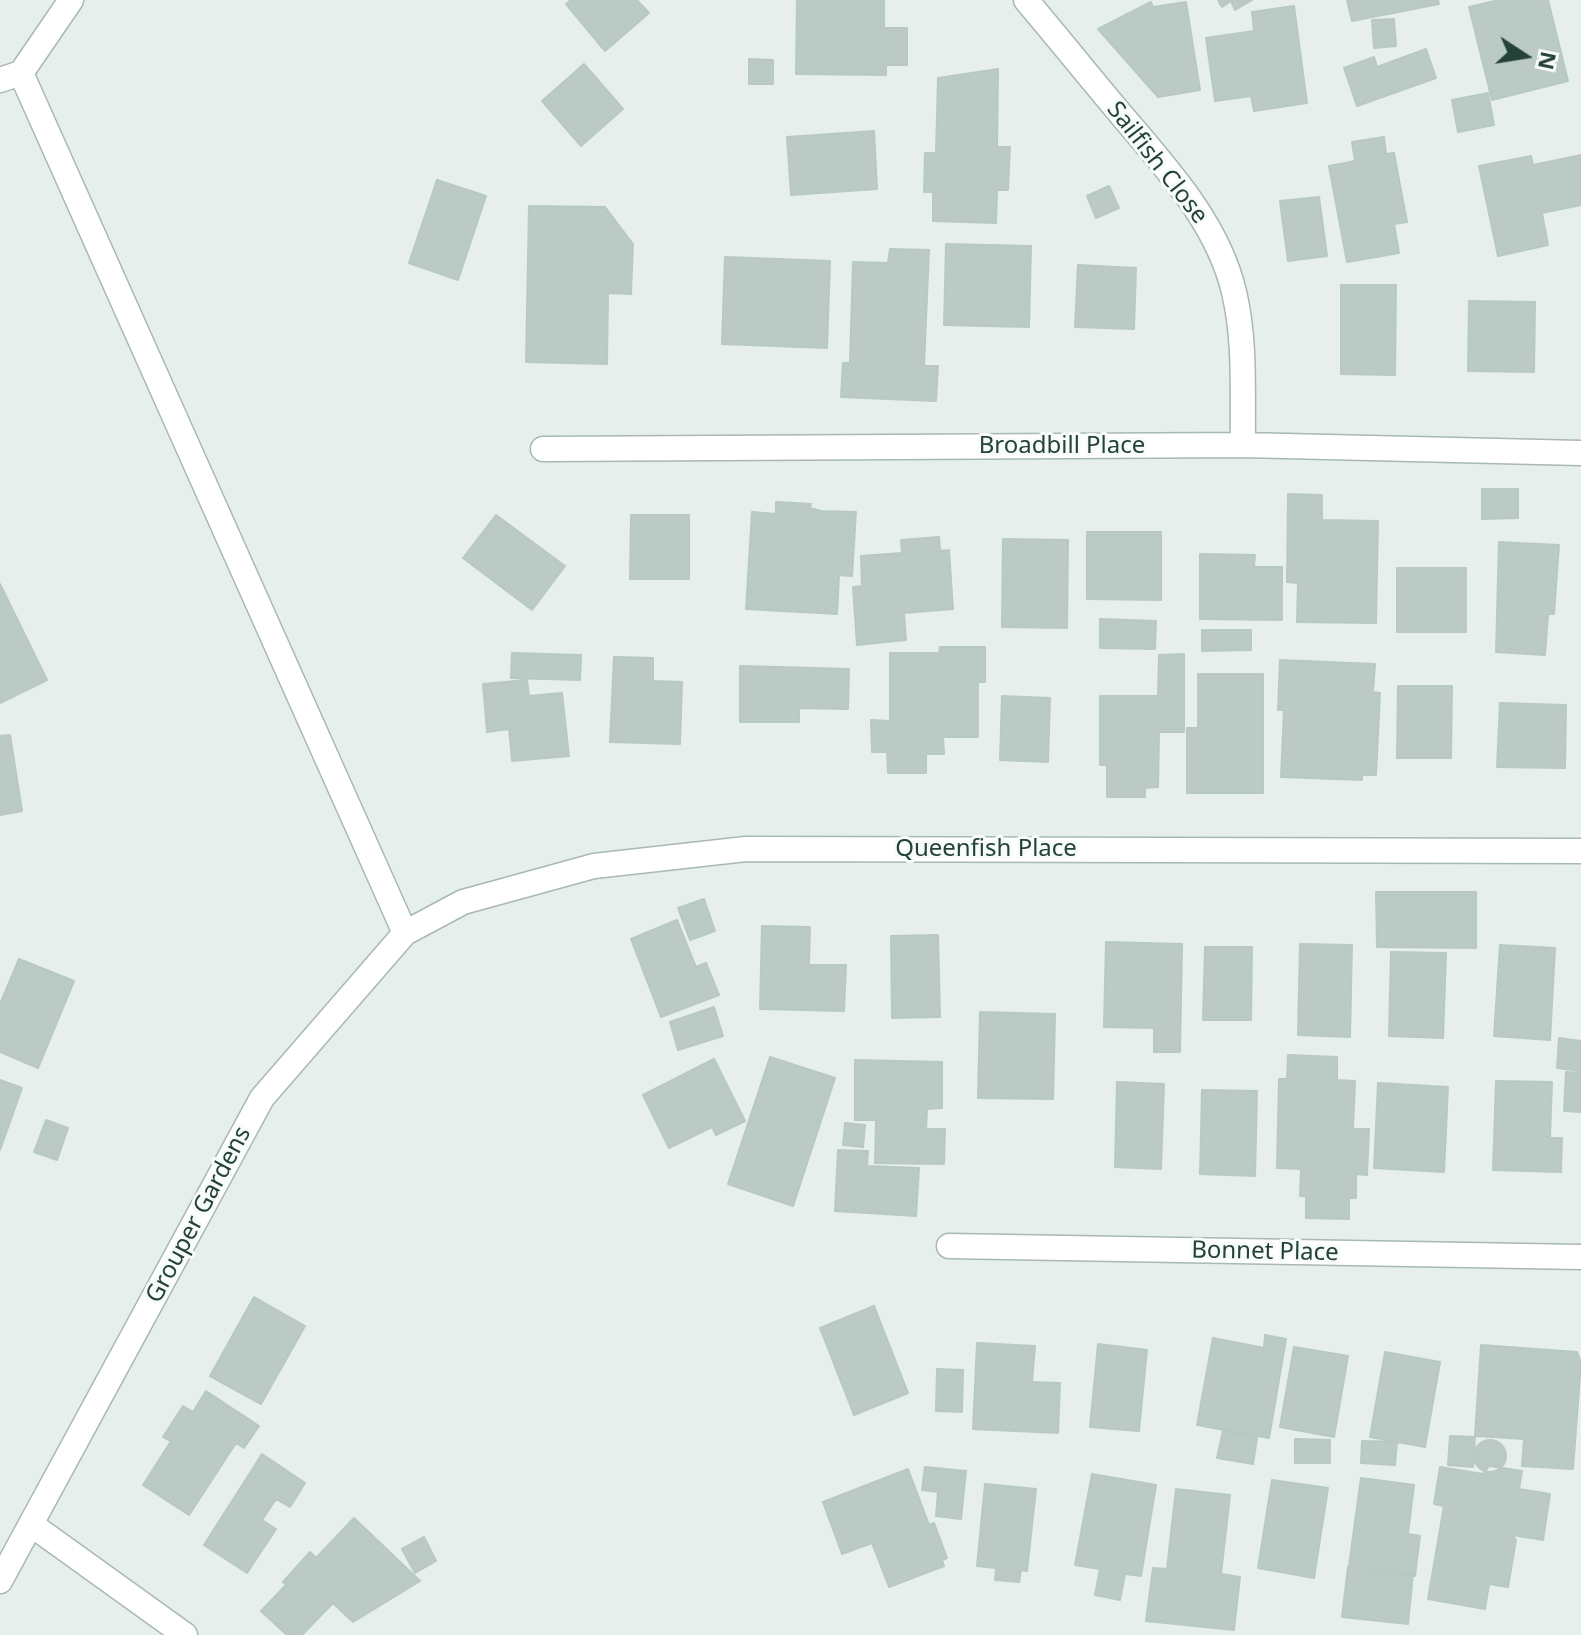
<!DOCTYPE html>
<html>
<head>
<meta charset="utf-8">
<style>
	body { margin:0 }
	#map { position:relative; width:1581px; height:1635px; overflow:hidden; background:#e6efeb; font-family:"Noto Sans",sans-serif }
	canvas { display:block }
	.north { position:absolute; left:1485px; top:16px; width:80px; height:80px; -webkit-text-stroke:6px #f7fbf9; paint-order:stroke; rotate:102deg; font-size:22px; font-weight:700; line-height:32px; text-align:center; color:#24423a }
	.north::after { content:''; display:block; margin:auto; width:28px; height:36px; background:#24423a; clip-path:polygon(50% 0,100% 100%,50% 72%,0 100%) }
</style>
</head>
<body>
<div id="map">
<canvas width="1581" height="1635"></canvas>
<div class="north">N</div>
</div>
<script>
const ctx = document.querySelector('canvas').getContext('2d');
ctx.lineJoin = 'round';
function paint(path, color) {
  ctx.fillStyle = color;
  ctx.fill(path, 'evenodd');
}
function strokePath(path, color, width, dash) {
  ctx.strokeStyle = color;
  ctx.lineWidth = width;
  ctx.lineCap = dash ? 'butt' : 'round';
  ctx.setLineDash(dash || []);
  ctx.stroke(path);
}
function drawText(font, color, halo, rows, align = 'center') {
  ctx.font = font + ' "Noto Sans",sans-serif';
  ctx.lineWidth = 6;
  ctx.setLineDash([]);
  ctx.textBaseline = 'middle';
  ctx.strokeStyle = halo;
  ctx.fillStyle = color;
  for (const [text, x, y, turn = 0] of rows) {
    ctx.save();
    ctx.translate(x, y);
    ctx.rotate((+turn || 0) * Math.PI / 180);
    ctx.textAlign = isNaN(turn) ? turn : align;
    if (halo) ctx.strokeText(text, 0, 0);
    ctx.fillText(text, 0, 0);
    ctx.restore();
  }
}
const building = new Path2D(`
	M 571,0 L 637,0 L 649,13 L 605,51 L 566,4 Z
	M 797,0 L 884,0 L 884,28 L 907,28 L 907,65 L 886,65 L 886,75 L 796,74 Z
	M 1218,0 L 1252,0 L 1235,10 L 1231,1 L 1222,7 Z
	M 1347,0 L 1438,0 L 1439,4 L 1352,21 Z
	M 1499,0 L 1548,0 L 1568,81 L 1492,100 L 1469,7 Z
	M 1151,2 L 1153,7 L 1186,2 L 1200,90 L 1158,97 L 1098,29 Z
	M 1294,6 L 1307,103 L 1254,111 L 1251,96 L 1215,101 L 1206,38 L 1254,31 L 1252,12 Z
	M 1394,19 L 1396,46 L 1374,48 L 1372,20 Z
	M 1426,49 L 1436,78 L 1357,106 L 1344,68 L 1374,57 L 1377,67 Z
	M 749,59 L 773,60 L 773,84 L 749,84 Z
	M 584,64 L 623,109 L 581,146 L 542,101 Z
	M 998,69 L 997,147 L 1010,147 L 1008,190 L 997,190 L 996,223 L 933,221 L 933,192 L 924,192 L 925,153 L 936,153 L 938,78 Z
	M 1488,93 L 1494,125 L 1458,132 L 1452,100 Z
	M 874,131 L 877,189 L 791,195 L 787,137 Z
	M 1384,137 L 1386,154 L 1394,153 L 1407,222 L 1394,224 L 1399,253 L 1347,262 L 1329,166 L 1355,161 L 1352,142 Z
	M 1581,155 L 1581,205 L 1542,213 L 1548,245 L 1498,256 L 1479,166 L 1531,156 L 1533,165 Z
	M 437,180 L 486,196 L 458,280 L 409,263 Z
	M 1109,186 L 1119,208 L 1096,218 L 1087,196 Z
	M 1319,197 L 1327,256 L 1288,261 L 1280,201 Z
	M 529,206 L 605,207 L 633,244 L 631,294 L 608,293 L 607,364 L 526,362 Z
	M 946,244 L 1031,246 L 1029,327 L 944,325 Z
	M 890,249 L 929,250 L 924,366 L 938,366 L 936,401 L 841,397 L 843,363 L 850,363 L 853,262 L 888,263 Z
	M 725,257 L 830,261 L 827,348 L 722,344 Z
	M 1078,265 L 1136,268 L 1134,329 L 1075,327 Z
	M 1341,285 L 1396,285 L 1395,375 L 1341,374 Z
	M 1469,301 L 1535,302 L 1534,372 L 1468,371 Z
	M 1482,489 L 1518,489 L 1518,518 L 1482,519 Z
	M 1288,494 L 1322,495 L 1322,520 L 1378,521 L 1376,623 L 1297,622 L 1298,583 L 1287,582 Z
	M 776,502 L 811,504 L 810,508 L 821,511 L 856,512 L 852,576 L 839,575 L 837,614 L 746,609 L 752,512 L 776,514 Z
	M 496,515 L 565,566 L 532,610 L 463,558 Z
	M 631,515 L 689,515 L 689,579 L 630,579 Z
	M 1087,532 L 1161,532 L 1161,600 L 1087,599 Z
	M 939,537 L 940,551 L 949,550 L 953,609 L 904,613 L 906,640 L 857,645 L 853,587 L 862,586 L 861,556 L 902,553 L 901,540 Z
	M 1003,539 L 1068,540 L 1067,628 L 1002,627 Z
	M 1499,542 L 1559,545 L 1554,614 L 1548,614 L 1545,655 L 1496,652 Z
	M 1200,554 L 1255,555 L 1254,567 L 1282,567 L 1282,620 L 1200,619 Z
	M 1397,568 L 1466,568 L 1466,632 L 1397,632 Z
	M 0,584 L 47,680 L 0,703 Z
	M 1100,619 L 1156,621 L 1155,649 L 1100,648 Z
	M 1202,630 L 1251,630 L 1251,650 L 1202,651 Z
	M 940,647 L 985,647 L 985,682 L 978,682 L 978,737 L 943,737 L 944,754 L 926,754 L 926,773 L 888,773 L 887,752 L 872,752 L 871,720 L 890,721 L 890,653 L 939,653 Z
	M 512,653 L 581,655 L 580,680 L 511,678 Z
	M 1184,654 L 1184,732 L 1159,732 L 1158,787 L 1145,788 L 1145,797 L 1107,797 L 1107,765 L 1100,765 L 1100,696 L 1158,696 L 1159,655 Z
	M 614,657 L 653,658 L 653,681 L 682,682 L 680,744 L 610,742 Z
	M 1280,660 L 1375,664 L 1373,692 L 1380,693 L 1376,775 L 1362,775 L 1362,780 L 1281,777 L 1284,710 L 1278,710 Z
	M 740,666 L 849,669 L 848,709 L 799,708 L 799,722 L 740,722 Z
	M 1198,674 L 1263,674 L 1263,793 L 1187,793 L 1187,728 L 1198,728 Z
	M 527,680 L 529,696 L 562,693 L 569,756 L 512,761 L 509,729 L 487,732 L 483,684 Z
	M 1398,686 L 1452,686 L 1451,758 L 1397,758 Z
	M 1002,696 L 1050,698 L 1048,762 L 1000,760 Z
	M 1500,703 L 1566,705 L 1565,768 L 1497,767 Z
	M 10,735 L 22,811 L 0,815 L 0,736 Z
	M 1376,892 L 1476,892 L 1476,948 L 1377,947 Z
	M 704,899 L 715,931 L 690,940 L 678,908 Z
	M 677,920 L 696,967 L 706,963 L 719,995 L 661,1017 L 631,939 Z
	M 762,926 L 810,927 L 809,965 L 846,965 L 844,1011 L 760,1009 Z
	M 938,935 L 940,1017 L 892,1018 L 891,936 Z
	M 1106,942 L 1182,944 L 1180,1052 L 1154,1052 L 1154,1028 L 1104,1027 Z
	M 1300,944 L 1352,945 L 1350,1037 L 1298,1035 Z
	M 1500,945 L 1555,948 L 1550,1040 L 1494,1036 Z
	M 1205,947 L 1252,947 L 1251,1020 L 1203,1020 Z
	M 1391,952 L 1446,953 L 1443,1038 L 1389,1036 Z
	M 19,959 L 74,981 L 38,1068 L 0,1052 L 0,1004 Z
	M 714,1007 L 723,1036 L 678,1050 L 670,1022 Z
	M 980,1012 L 1055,1014 L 1053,1099 L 978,1098 Z
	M 1559,1038 L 1581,1041 L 1581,1071 L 1557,1068 Z
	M 1288,1055 L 1337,1057 L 1337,1080 L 1355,1081 L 1353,1129 L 1369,1129 L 1367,1175 L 1356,1174 L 1356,1198 L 1349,1198 L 1349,1219 L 1306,1218 L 1306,1196 L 1300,1196 L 1301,1169 L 1277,1168 L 1279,1079 L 1287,1079 Z
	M 770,1057 L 835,1078 L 793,1206 L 728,1184 Z
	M 714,1059 L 745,1121 L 716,1135 L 712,1127 L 669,1148 L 643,1095 Z
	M 855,1060 L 942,1062 L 942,1108 L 927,1109 L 926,1129 L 945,1129 L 944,1164 L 875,1163 L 876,1120 L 855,1120 Z
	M 1566,1072 L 1581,1073 L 1581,1112 L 1564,1111 Z
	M 0,1080 L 22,1088 L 0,1150 Z
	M 1496,1081 L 1552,1082 L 1550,1138 L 1562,1138 L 1561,1172 L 1493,1170 Z
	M 1117,1082 L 1164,1084 L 1161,1169 L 1115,1167 Z
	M 1378,1083 L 1448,1087 L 1444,1172 L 1374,1168 Z
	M 1202,1090 L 1257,1091 L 1255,1176 L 1200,1174 Z
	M 46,1120 L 68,1128 L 57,1160 L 34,1152 Z
	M 845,1123 L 865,1125 L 863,1147 L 843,1145 Z
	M 838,1150 L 868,1151 L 867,1166 L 919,1168 L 916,1216 L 835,1211 Z
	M 254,1297 L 305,1326 L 261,1404 L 210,1376 Z
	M 874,1306 L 908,1393 L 854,1415 L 820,1328 Z
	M 1265,1335 L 1286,1339 L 1269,1438 L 1197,1425 L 1213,1338 L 1264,1348 Z
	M 977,1343 L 1035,1346 L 1032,1382 L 1060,1383 L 1058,1433 L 973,1429 Z
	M 1098,1344 L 1147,1350 L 1139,1431 L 1090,1427 Z
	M 1481,1345 L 1577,1352 L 1581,1362 L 1573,1469 L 1522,1466 L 1524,1439 L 1475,1436 Z
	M 1294,1347 L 1348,1356 L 1334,1437 L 1280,1427 Z
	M 1385,1352 L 1440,1362 L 1425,1447 L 1370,1437 Z
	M 937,1369 L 963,1370 L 962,1412 L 936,1411 Z
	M 206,1391 L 259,1426 L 244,1448 L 236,1443 L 189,1515 L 143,1485 L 171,1441 L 163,1437 L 183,1406 L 193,1412 Z
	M 1223,1431 L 1257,1438 L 1253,1464 L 1217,1458 Z
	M 1450,1436 L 1475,1437 L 1473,1467 L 1448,1465 Z
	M 1295,1439 L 1330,1440 L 1330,1463 L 1295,1463 Z
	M1474 1456a16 16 0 1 1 32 0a16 16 0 1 1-32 0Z
	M 1362,1441 L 1397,1442 L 1395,1465 L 1361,1463 Z
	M 262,1454 L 305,1483 L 290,1507 L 276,1499 L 262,1520 L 276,1529 L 247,1573 L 204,1545 Z
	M 1489,1466 L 1522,1471 L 1519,1489 L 1550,1494 L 1543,1540 L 1512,1535 L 1516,1540 L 1508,1587 L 1489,1584 L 1485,1609 L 1428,1599 L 1444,1506 L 1434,1504 L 1440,1467 L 1483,1474 Z
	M 925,1467 L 966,1471 L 961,1519 L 936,1516 L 938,1492 L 922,1490 Z
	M 908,1469 L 929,1525 L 934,1523 L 947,1558 L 942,1560 L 944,1566 L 889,1587 L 872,1543 L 842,1554 L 823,1502 Z
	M 1092,1474 L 1156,1485 L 1141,1576 L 1125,1574 L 1120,1600 L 1095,1595 L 1100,1569 L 1075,1565 Z
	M 1361,1478 L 1414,1485 L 1408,1534 L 1420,1536 L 1415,1576 L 1349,1566 Z
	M 1272,1480 L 1328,1488 L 1314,1578 L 1258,1568 Z
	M 985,1484 L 1036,1489 L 1027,1571 L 1021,1570 L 1019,1582 L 995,1580 L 996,1568 L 977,1566 Z
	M 1176,1489 L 1230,1495 L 1221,1574 L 1240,1577 L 1234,1630 L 1146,1621 L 1153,1568 L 1167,1569 Z
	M 354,1518 L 420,1581 L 353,1622 L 333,1603 L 302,1635 L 287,1635 L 261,1611 L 286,1585 L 283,1582 L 310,1552 L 316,1558 Z
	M 424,1537 L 436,1561 L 415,1573 L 402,1549 Z
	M 1348,1567 L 1413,1574 L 1408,1624 L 1342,1617 Z`);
const minor = new Path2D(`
	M 1026,0 C 1059,39 1091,79 1124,118 C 1168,170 1218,224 1234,292 C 1246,342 1242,395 1243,445
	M 21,73 L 405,933
	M 0,80 L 21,73 L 71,0
	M 543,449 L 1243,445 L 1581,453
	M 949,1246 L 1581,1257
	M 32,1525 L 185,1635
	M 0,1581 L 262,1098 L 405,933 L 463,902 L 594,866 L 746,849 L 1581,851`);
const streetNames = [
	["Sailfish Close",1157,163,52],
	["Broadbill Place",1062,446],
	["Queenfish Place",986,849],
	["Grouper Gardens",199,1215,-62],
	["Bonnet Place",1265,1252,1]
];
paint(building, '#bbcac4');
strokePath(building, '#b8c9c2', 2);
strokePath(minor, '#a8b8b2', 27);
strokePath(minor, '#fff', 24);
drawText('24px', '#24423a', '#f7fbf9', streetNames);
</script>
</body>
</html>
